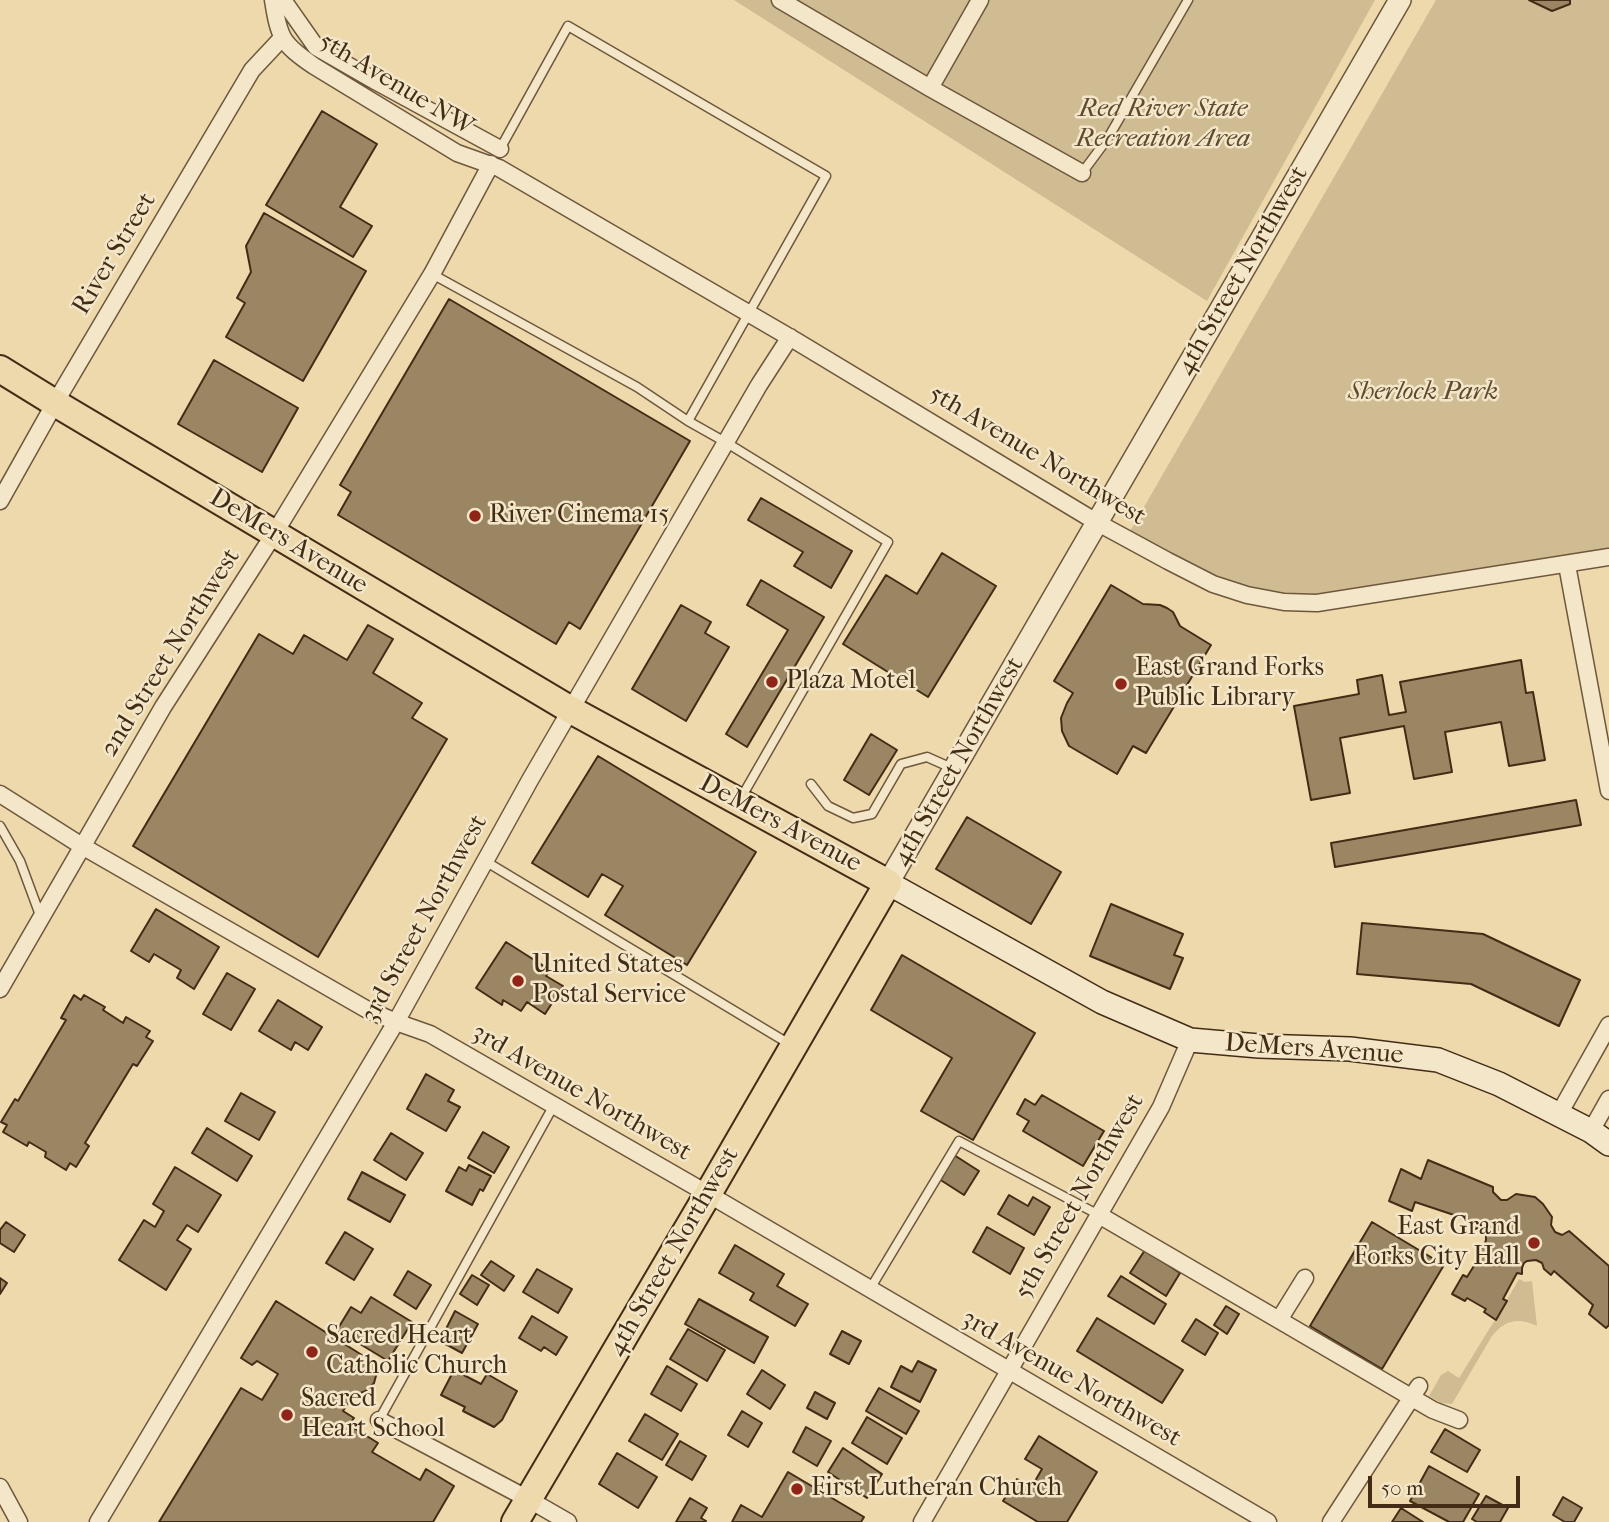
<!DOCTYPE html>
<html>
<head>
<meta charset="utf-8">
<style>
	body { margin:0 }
	#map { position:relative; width:1609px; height:1522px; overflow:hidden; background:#edd9ac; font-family:"IM FELL French Canon",serif }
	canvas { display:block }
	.scale { position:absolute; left:1368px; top:1476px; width:152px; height:32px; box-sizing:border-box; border:4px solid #432c16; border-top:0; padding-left:9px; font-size:21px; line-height:24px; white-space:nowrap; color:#432c16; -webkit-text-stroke:5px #f3e6c9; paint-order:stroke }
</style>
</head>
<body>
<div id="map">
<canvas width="1609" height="1522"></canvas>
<div class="scale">50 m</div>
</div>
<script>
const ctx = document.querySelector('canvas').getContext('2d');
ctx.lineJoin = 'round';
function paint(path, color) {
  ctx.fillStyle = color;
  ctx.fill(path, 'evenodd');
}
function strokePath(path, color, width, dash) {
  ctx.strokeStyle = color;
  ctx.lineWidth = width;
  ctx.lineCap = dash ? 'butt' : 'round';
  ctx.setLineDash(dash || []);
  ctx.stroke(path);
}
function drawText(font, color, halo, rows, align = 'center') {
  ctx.font = font + ' "IM FELL French Canon",serif';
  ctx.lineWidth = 5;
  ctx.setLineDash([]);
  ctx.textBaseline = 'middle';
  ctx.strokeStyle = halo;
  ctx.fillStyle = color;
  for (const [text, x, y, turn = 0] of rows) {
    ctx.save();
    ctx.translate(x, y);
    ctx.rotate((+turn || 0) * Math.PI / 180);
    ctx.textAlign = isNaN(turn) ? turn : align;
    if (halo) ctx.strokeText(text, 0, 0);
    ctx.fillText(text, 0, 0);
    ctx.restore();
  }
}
const green = new Path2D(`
	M 734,0 L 1375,0 L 1207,301 Z
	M 1436,0 L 1609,0 L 1609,552 L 1317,603 L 1247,595 L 1129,533 Z
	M 1519,1279 L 1525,1282 L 1532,1281 L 1537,1326 C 1518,1317 1505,1320 1492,1336 L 1452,1404 L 1441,1403 L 1429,1396 L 1441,1375 L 1448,1371 L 1459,1378 L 1493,1323 L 1496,1319 Z`);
const building = new Path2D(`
	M 1529,0 L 1570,0 L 1570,4 L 1552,11 Z
	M 322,111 L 377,144 L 340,207 L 372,226 L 353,257 L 266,205 Z
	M 264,213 L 366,271 L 303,381 L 226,337 L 245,303 L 237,298 L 251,272 L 246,246 Z
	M 449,299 L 690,441 L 580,629 L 569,622 L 556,644 L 338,515 L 351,492 L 340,485 Z
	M 214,360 L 298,408 L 262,472 L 178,424 Z
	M 761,498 L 852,551 L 831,588 L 794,566 L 803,552 L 748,520 Z
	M 942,553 L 996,586 L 928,697 L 843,644 L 886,575 L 917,594 Z
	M 761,580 L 824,617 L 747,747 L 726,734 L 788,630 L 747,605 Z
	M 1111,585 L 1143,604 L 1160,605 L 1167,608 L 1173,612 L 1180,626 L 1211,645 L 1146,753 L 1133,746 L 1117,774 L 1069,746 L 1062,731 L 1061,718 L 1067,703 L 1073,693 L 1054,681 Z
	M 681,605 L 711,622 L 705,633 L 729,647 L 686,721 L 632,689 Z
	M 368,625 L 393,639 L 373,673 L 422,703 L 412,718 L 447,739 L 318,957 L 133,846 L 259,634 L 293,654 L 304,635 L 347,660 Z
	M 1521,660 L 1526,693 L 1533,692 L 1545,760 L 1509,766 L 1501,722 L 1445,732 L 1452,772 L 1414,779 L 1404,726 L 1340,738 L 1350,793 L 1311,800 L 1294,706 L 1359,694 L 1357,680 L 1382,675 L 1389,715 L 1406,712 L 1400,682 Z
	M 871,734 L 897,750 L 869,795 L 844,780 Z
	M 598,756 L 756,852 L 687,965 L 605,915 L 623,886 L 602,874 L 588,897 L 532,863 Z
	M 1576,800 L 1581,825 L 1335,867 L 1331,843 Z
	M 967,817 L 1061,872 L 1031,924 L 936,869 Z
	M 1111,904 L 1183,934 L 1174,955 L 1183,958 L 1170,989 L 1090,956 Z
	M 156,909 L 219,947 L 194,989 L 177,978 L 181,970 L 154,954 L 149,962 L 131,951 Z
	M 1362,923 L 1483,934 L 1580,980 L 1559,1026 L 1471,984 L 1357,974 Z
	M 506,942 L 550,970 L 546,976 L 563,986 L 545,1014 L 527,1002 L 521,1011 L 503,1000 L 502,1005 L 476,988 Z
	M 902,955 L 1035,1033 L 973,1140 L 921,1111 L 952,1058 L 871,1010 Z
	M 227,973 L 255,989 L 231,1030 L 203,1014 Z
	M 74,995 L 81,1000 L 84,995 L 105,1007 L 103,1010 L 123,1023 L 126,1017 L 150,1031 L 146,1037 L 153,1041 L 137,1066 L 133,1064 L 85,1143 L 89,1146 L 76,1167 L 70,1163 L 66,1170 L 45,1157 L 46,1152 L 29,1142 L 27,1146 L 3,1132 L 7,1125 L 1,1122 L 15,1099 L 18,1101 L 66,1020 L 61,1018 Z
	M 278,1000 L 322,1027 L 308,1050 L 295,1042 L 291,1050 L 259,1031 Z
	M 426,1074 L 454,1090 L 448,1101 L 460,1107 L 446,1131 L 407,1109 Z
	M 241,1093 L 275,1112 L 259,1140 L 225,1121 Z
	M 1042,1095 L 1104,1131 L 1083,1166 L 1023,1131 L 1029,1121 L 1017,1114 L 1025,1099 L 1035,1105 Z
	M 207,1128 L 252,1156 L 237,1181 L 192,1153 Z
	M 483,1132 L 509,1147 L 494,1173 L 468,1158 Z
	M 391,1133 L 423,1153 L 406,1180 L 374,1160 Z
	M 954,1155 L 979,1171 L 964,1195 L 939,1179 Z
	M 1428,1160 L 1493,1187 L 1493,1192 L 1501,1200 L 1507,1200 L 1516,1194 L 1535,1197 L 1543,1204 L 1552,1217 L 1551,1225 L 1555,1232 L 1562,1235 L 1569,1231 L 1609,1266 L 1609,1325 L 1606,1328 L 1589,1314 L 1593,1305 L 1554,1271 L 1551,1275 L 1544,1269 L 1542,1263 L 1536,1260 L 1527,1261 L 1524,1263 L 1522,1268 L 1522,1274 L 1517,1273 L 1503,1299 L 1507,1301 L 1496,1320 L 1484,1312 L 1486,1309 L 1467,1298 L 1465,1301 L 1452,1294 L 1463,1275 L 1467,1277 L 1482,1253 L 1478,1250 L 1484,1246 L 1486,1240 L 1486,1235 L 1483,1230 L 1479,1228 L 1475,1229 L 1464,1225 L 1466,1219 L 1415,1202 L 1412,1211 L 1389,1201 L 1401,1169 L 1421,1179 Z
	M 469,1165 L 491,1176 L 483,1191 L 480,1189 L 472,1205 L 446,1191 L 459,1167 L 466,1171 Z
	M 175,1167 L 221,1195 L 198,1232 L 187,1225 L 177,1240 L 191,1249 L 166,1290 L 119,1260 L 144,1220 L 155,1227 L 164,1211 L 153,1204 Z
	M 362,1172 L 405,1195 L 390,1222 L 348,1199 Z
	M 1009,1195 L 1028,1206 L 1033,1197 L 1050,1207 L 1034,1235 L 998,1214 Z
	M 6,1222 L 25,1235 L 14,1252 L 0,1243 L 0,1230 Z
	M 1372,1222 L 1444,1265 L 1382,1369 L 1310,1326 Z
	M 987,1227 L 1024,1248 L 1010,1274 L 973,1252 Z
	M 345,1232 L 373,1249 L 354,1280 L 326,1263 Z
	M 735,1245 L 784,1274 L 777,1286 L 808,1304 L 795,1326 L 750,1300 L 754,1293 L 719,1273 Z
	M 1145,1250 L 1180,1273 L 1166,1296 L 1130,1273 Z
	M 491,1261 L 514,1276 L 504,1291 L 481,1275 Z
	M 537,1269 L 572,1289 L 558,1313 L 523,1292 Z
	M 408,1271 L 431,1285 L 416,1309 L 394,1295 Z
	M 472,1275 L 489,1285 L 477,1305 L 460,1294 Z
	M 1121,1276 L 1166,1304 L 1154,1324 L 1108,1296 Z
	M 0,1278 L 7,1283 L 0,1294 Z
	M 371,1297 L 412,1322 L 388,1361 L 337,1330 L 351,1307 L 361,1313 Z
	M 699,1299 L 768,1337 L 754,1363 L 685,1324 Z
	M 276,1301 L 373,1362 L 377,1372 L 374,1383 L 368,1390 L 353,1396 L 343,1411 L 354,1418 L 349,1425 L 378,1443 L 372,1452 L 420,1480 L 426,1469 L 454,1486 L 433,1522 L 159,1522 L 241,1388 L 262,1400 L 278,1374 L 257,1361 L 252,1365 L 241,1358 Z
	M 1226,1306 L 1239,1314 L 1227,1334 L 1214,1325 Z
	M 455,1311 L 478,1324 L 462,1353 L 440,1341 Z
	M 532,1316 L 567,1337 L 556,1355 L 544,1347 L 541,1351 L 519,1338 Z
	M 1097,1318 L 1183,1370 L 1162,1403 L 1077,1351 Z
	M 1196,1319 L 1218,1333 L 1205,1355 L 1182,1341 Z
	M 688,1329 L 725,1350 L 707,1381 L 670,1359 Z
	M 842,1331 L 861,1341 L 849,1364 L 830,1354 Z
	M 918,1361 L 936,1370 L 920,1402 L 891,1387 L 901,1366 L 912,1372 Z
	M 667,1366 L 697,1384 L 681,1411 L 651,1394 Z
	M 454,1370 L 481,1384 L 487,1374 L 517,1391 L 502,1420 L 494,1427 L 463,1411 L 465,1407 L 441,1395 Z
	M 762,1370 L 785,1385 L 770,1409 L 747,1394 Z
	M 879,1388 L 919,1411 L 906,1434 L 866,1411 Z
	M 815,1392 L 835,1403 L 827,1419 L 807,1408 Z
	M 742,1411 L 762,1423 L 748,1447 L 728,1435 Z
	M 645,1414 L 678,1434 L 662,1460 L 629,1441 Z
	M 867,1417 L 902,1438 L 887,1464 L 852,1443 Z
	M 806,1427 L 831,1441 L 817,1466 L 793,1452 Z
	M 1445,1429 L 1480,1450 L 1467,1472 L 1431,1452 Z
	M 1039,1436 L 1097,1472 L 1067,1522 L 1038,1522 L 1003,1501 L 1017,1479 L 1031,1488 L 1042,1469 L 1025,1459 Z
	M 680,1441 L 706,1456 L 692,1480 L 666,1465 Z
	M 843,1448 L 882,1474 L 867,1498 L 828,1472 Z
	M 617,1453 L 657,1477 L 638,1508 L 599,1484 Z
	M 1429,1466 L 1479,1494 L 1463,1522 L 1449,1522 L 1410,1501 Z
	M 788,1472 L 864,1517 L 861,1522 L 732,1522 L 741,1505 L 762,1517 Z
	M 1486,1496 L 1508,1508 L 1500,1522 L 1477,1522 L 1472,1519 Z
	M 1563,1497 L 1582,1508 L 1574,1522 L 1565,1522 L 1553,1515 Z
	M 690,1498 L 707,1508 L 701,1518 L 706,1521 L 705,1522 L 676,1522 Z
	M 1401,1508 L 1423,1522 L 1392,1522 Z`);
const service = new Path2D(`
	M 500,149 L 568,26 L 826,176 L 688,421
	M 1082,173 L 1108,138 L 1188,0
	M 432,274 L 637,387 L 688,421 L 727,443 L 888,542 L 741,798
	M 811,784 L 828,806 L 853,818 L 872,814 L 901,764 L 927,757 L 954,769
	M 0,826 L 20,861 L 40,915
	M 485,861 L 791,1045
	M 870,1289 L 959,1141 L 1099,1215
	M 379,1420 L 554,1105`);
const minor = new Path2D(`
	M 273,0 C 279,38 282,44 314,66 L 457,153 L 499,168 L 796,341 L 1098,523 L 1168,561 L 1213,584 L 1247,595 L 1284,602 L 1317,603 L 1609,557
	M 283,0 L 316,47 L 377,82 L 500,149
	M 780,0 L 930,88 L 1082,173
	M 930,88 L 980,0
	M 0,501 L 55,403 L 252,70 L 282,38
	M 1567,565 L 1609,791
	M 0,794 L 82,846 L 366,1009 L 396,1022 L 430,1034 L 708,1194 L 1268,1522
	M 0,989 L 163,707 L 274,534 L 432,274 L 491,164
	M 1559,1114 L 1609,1025
	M 1591,1131 L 1609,1099
	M 1099,1215 L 1279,1320
	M 1305,1278 L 1279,1320 L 1433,1410 L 1459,1420
	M 379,1420 L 528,1499 L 568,1522
	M 0,1487 L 19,1522
	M 98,1522 L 396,1022 L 530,780 L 759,385 L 790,337
	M 922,1522 L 1161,1107 L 1190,1040
	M 1331,1522 L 1419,1386`);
const tertiary = new Path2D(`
	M 888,883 L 1400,0`);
const secondary = new Path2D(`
	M 888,883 L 1102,1002 L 1190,1040 L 1259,1046 L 1350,1049 L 1438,1060 L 1499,1084 L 1591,1131 L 1609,1144`);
const primary = new Path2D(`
	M 0,369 L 55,403 L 571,710 L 888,883 L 708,1194 L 515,1522`);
const markers = [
	[475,516,7,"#8f2418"],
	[772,682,7,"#8f2418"],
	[1121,684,7,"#8f2418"],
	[518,981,7,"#8f2418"],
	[1534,1243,7,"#8f2418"],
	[312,1352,7,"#8f2418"],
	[287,1415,7,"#8f2418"],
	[797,1489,7,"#8f2418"]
];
const streetNames = [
	["5th Avenue NW",396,85,31],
	["River Street",115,254,-59],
	["4th Street Northwest",1243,271,-60],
	["5th Avenue Northwest",1037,456,31],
	["DeMers Avenue",288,542,31],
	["2nd Street Northwest",171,653,-58],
	["4th Street Northwest",959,762,-60],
	["DeMers Avenue",780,824,28],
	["3rd Street Northwest",425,919,-61],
	["DeMers Avenue",1314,1050,4],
	["3rd Avenue Northwest",581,1093,30],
	["5th Street Northwest",1080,1197,-60],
	["4th Street Northwest",674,1252,-60],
	["3rd Avenue Northwest",1071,1379,30]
];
const parkNames = [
	["Red River State",1163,110],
	["Recreation Area",1163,140],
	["Sherlock Park",1423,393]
];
const poiNames = [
	["River Cinema 15",489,516],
	["East Grand Forks",1135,669],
	["Public Library",1135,699],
	["Plaza Motel",786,682],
	["United States",532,966],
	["Postal Service",532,996],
	["East Grand",1520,1228,"right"],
	["Forks City Hall",1520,1258,"right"],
	["Sacred Heart",326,1337],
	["Catholic Church",326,1367],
	["Sacred",301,1400],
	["Heart School",301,1430],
	["First Lutheran Church",811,1489]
];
paint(green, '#d0bc92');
paint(building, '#9b8664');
strokePath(building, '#432c16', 2);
strokePath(service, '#6e573c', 11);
strokePath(minor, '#6e573c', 19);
strokePath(tertiary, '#6e573c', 24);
strokePath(secondary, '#432c16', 26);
strokePath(primary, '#432c16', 30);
strokePath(service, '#f3e6c9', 8);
strokePath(minor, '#f3e6c9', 16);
strokePath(tertiary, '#f3e6c9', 21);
strokePath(secondary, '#f3e6c9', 23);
strokePath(primary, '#edd9ac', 26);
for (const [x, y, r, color] of markers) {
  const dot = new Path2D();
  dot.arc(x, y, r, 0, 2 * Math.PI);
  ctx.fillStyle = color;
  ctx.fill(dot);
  strokePath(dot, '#f3e6c9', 2.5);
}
drawText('26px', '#432c16', '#f3e6c9', streetNames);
drawText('italic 26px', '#5f492f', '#f3e6c9', parkNames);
drawText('26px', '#432c16', '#f3e6c9', poiNames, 'left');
</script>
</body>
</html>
